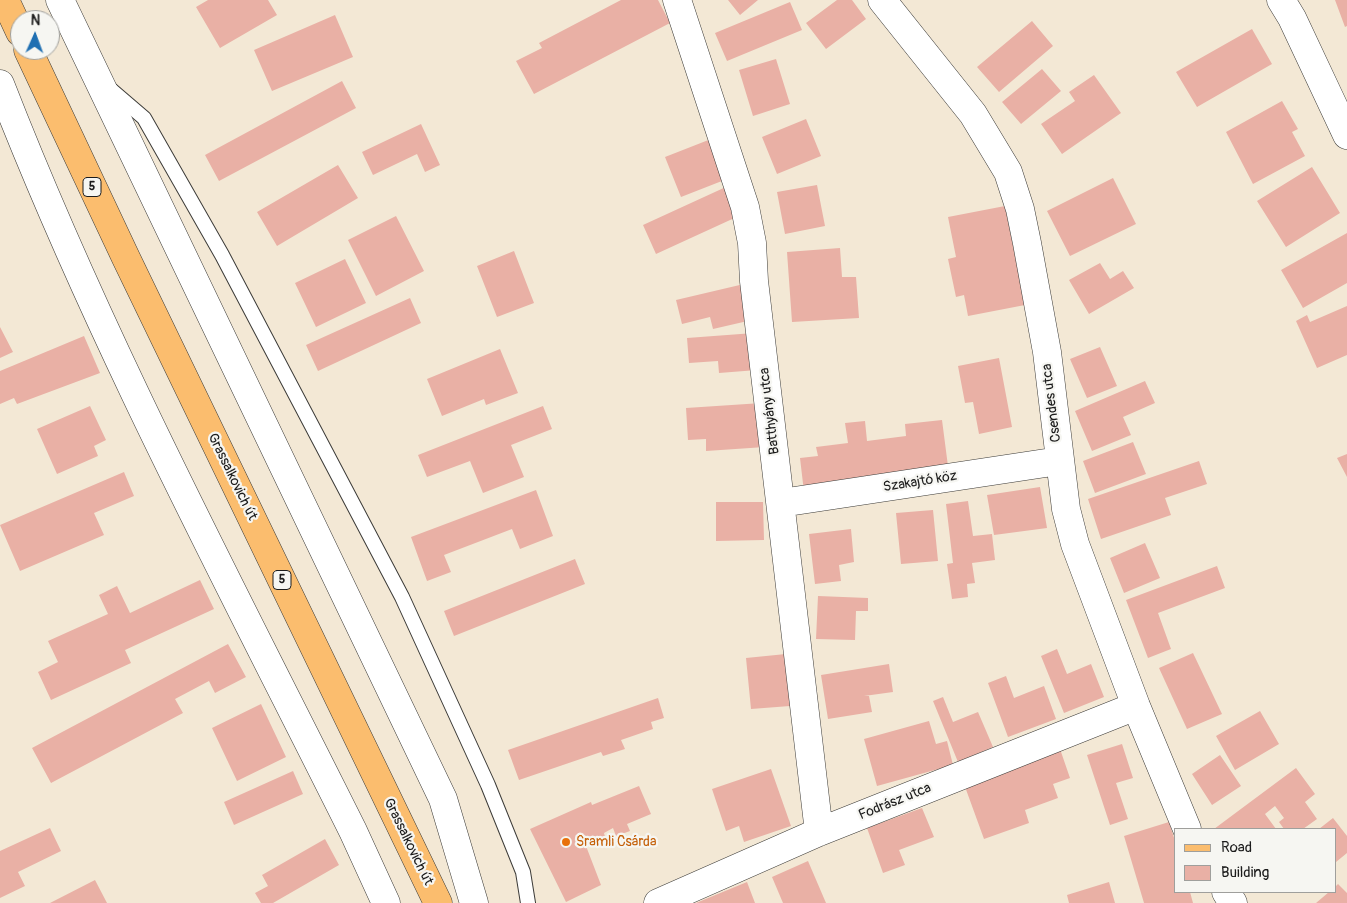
<!DOCTYPE html>
<html>
<head>
<meta charset="utf-8">
<style>
	body { margin:0 }
	#map { position:relative; width:1347px; height:903px; overflow:hidden; background:#f3e8d5; font-family:Pangolin,sans-serif }
	canvas { display:block }
	.legend { position:absolute; left:1174px; top:828px; width:162px; height:65px; box-sizing:border-box; background:#f6f6f2; border:1px solid #9f9f9c; margin:0; padding:6px 9px; list-style:none; font-size:15px; color:#1c1c1c }
	.legend li { display:flex; align-items:center; gap:10px; height:25px }
	.legend b { width:25px; border:1px solid #9f9f9c }
	.north { position:absolute; left:10px; top:10px; width:50px; height:50px; box-sizing:border-box; background:#f6f6f2; border:1px solid #9f9f9c; border-radius:50%; rotate:2deg; font-size:14px; font-weight:700; line-height:20px; text-align:center; color:#1c1c1c }
	.north::after { content:''; display:block; margin:auto; width:18px; height:22px; background:#1f6fb2; clip-path:polygon(50% 0,100% 100%,50% 72%,0 100%) }
</style>
</head>
<body>
<div id="map">
<canvas width="1347" height="903"></canvas>
<ul class="legend">
<li><b style="height:6px;background:#fbbd6e"></b>Road</li>
<li><b style="height:14px;background:#e9b0a5"></b>Building</li>
</ul>
<div class="north">N</div>
</div>
<script>
const ctx = document.querySelector('canvas').getContext('2d');
ctx.lineJoin = 'round';
function paint(path, color) {
  ctx.fillStyle = color;
  ctx.fill(path, 'evenodd');
}
function strokePath(path, color, width, dash) {
  ctx.strokeStyle = color;
  ctx.lineWidth = width;
  ctx.lineCap = dash ? 'butt' : 'round';
  ctx.setLineDash(dash || []);
  ctx.stroke(path);
}
function drawText(font, color, halo, rows, align = 'center') {
  ctx.font = font + ' Pangolin,sans-serif';
  ctx.lineWidth = 4.5;
  ctx.setLineDash([]);
  ctx.textBaseline = 'middle';
  ctx.strokeStyle = halo;
  ctx.fillStyle = color;
  for (const [text, x, y, turn = 0] of rows) {
    ctx.save();
    ctx.translate(x, y);
    ctx.rotate((+turn || 0) * Math.PI / 180);
    ctx.textAlign = isNaN(turn) ? turn : align;
    if (halo) ctx.strokeText(text, 0, 0);
    ctx.fillText(text, 0, 0);
    ctx.restore();
  }
}
const building = new Path2D(`
	M 208,0 L 268,0 L 277,15 L 220,48 L 196,7 Z
	M 621,0 L 658,0 L 670,23 L 534,94 L 516,61 L 542,48 L 539,43 Z
	M 728,0 L 758,0 L 740,15 Z
	M 837,0 L 852,0 L 866,19 L 826,49 L 806,23 Z
	M 1335,0 L 1347,0 L 1347,26 L 1345,27 Z
	M 790,2 L 802,30 L 727,61 L 715,33 Z
	M 335,15 L 353,57 L 272,91 L 254,50 Z
	M 1032,21 L 1053,46 L 999,92 L 977,67 Z
	M 1252,29 L 1272,64 L 1197,107 L 1176,72 Z
	M 776,59 L 790,104 L 753,116 L 739,70 Z
	M 1042,69 L 1061,91 L 1021,124 L 1002,102 Z
	M 1094,75 L 1121,113 L 1062,154 L 1041,124 L 1075,101 L 1069,92 Z
	M 342,81 L 356,108 L 219,181 L 205,155 Z
	M 1282,101 L 1298,129 L 1292,132 L 1305,156 L 1253,184 L 1226,132 Z
	M 806,119 L 821,156 L 777,174 L 762,137 Z
	M 421,124 L 440,165 L 425,172 L 417,154 L 373,175 L 362,152 Z
	M 711,139 L 727,179 L 681,197 L 665,157 Z
	M 338,165 L 358,198 L 277,246 L 257,212 Z
	M 1312,167 L 1340,213 L 1286,247 L 1257,201 Z
	M 1113,178 L 1136,224 L 1070,256 L 1047,211 Z
	M 817,185 L 825,226 L 785,234 L 777,192 Z
	M 728,186 L 741,215 L 656,254 L 643,225 Z
	M 1005,206 L 1025,305 L 968,316 L 964,295 L 956,297 L 948,259 L 956,257 L 948,217 Z
	M 396,216 L 424,271 L 376,296 L 348,240 Z
	M 1347,233 L 1347,283 L 1303,308 L 1281,270 Z
	M 840,248 L 842,277 L 856,277 L 859,318 L 792,322 L 787,252 Z
	M 514,251 L 534,303 L 497,317 L 477,266 Z
	M 345,259 L 366,303 L 316,327 L 295,283 Z
	M 1100,263 L 1110,279 L 1123,271 L 1134,288 L 1089,314 L 1069,280 Z
	M 744,284 L 752,320 L 713,329 L 710,317 L 682,324 L 676,300 Z
	M 410,298 L 421,323 L 318,371 L 306,345 Z
	M 1347,306 L 1347,355 L 1317,368 L 1296,321 L 1307,315 L 1310,322 Z
	M 0,327 L 13,352 L 0,358 Z
	M 754,333 L 757,370 L 719,373 L 718,361 L 689,363 L 687,338 Z
	M 84,336 L 100,373 L 17,404 L 14,398 L 0,404 L 0,371 Z
	M 1100,347 L 1117,386 L 1087,398 L 1070,359 Z
	M 500,349 L 518,393 L 486,405 L 484,399 L 442,416 L 427,379 Z
	M 999,358 L 1012,427 L 979,434 L 973,402 L 965,403 L 958,366 Z
	M 1145,381 L 1155,403 L 1123,417 L 1131,435 L 1092,451 L 1075,411 Z
	M 762,403 L 765,447 L 706,451 L 706,439 L 688,440 L 686,408 Z
	M 90,406 L 106,440 L 94,446 L 98,456 L 57,474 L 37,429 Z
	M 543,406 L 552,429 L 511,445 L 524,477 L 483,493 L 470,461 L 427,477 L 418,455 Z
	M 942,420 L 949,474 L 804,492 L 800,458 L 818,456 L 816,447 L 848,443 L 845,423 L 865,421 L 867,441 L 906,436 L 905,424 Z
	M 1133,442 L 1146,474 L 1095,493 L 1083,461 Z
	M 1347,454 L 1347,477 L 1337,458 Z
	M 1199,461 L 1207,484 L 1165,498 L 1171,515 L 1101,539 L 1088,499 Z
	M 124,472 L 134,496 L 94,513 L 104,535 L 20,571 L 0,525 Z
	M 1040,487 L 1047,528 L 994,535 L 987,495 Z
	M 536,490 L 553,536 L 520,549 L 512,529 L 444,555 L 451,572 L 427,581 L 411,537 Z
	M 968,501 L 973,536 L 992,534 L 995,560 L 972,563 L 975,583 L 967,584 L 968,597 L 952,599 L 947,564 L 953,563 L 946,504 Z
	M 716,502 L 763,502 L 764,540 L 716,541 Z
	M 933,510 L 938,561 L 901,564 L 896,513 Z
	M 851,529 L 854,562 L 839,565 L 841,581 L 815,584 L 809,534 Z
	M 1145,543 L 1160,578 L 1124,593 L 1110,558 Z
	M 575,559 L 585,584 L 454,636 L 444,611 Z
	M 1217,566 L 1225,588 L 1158,613 L 1171,649 L 1148,658 L 1126,600 Z
	M 200,580 L 214,609 L 125,650 L 131,663 L 51,700 L 38,672 L 58,662 L 48,641 L 108,614 L 99,595 L 117,586 L 130,613 Z
	M 818,596 L 868,598 L 868,611 L 856,611 L 855,640 L 816,639 Z
	M 228,644 L 246,677 L 215,693 L 209,681 L 175,699 L 183,713 L 51,783 L 32,748 Z
	M 1057,649 L 1067,674 L 1091,664 L 1104,697 L 1064,713 L 1041,656 Z
	M 1193,653 L 1222,714 L 1187,729 L 1159,668 Z
	M 786,654 L 790,706 L 751,709 L 746,658 Z
	M 889,664 L 893,692 L 864,696 L 869,696 L 872,712 L 828,719 L 821,675 Z
	M 1006,676 L 1014,698 L 1044,686 L 1056,719 L 1008,737 L 988,683 Z
	M 943,697 L 953,722 L 978,712 L 993,747 L 958,762 L 933,701 Z
	M 658,698 L 664,718 L 651,722 L 653,729 L 621,740 L 625,749 L 603,756 L 601,752 L 519,780 L 508,750 Z
	M 261,704 L 286,757 L 237,781 L 212,728 Z
	M 1260,711 L 1279,744 L 1235,770 L 1216,736 Z
	M 929,721 L 936,744 L 947,741 L 953,765 L 877,786 L 864,739 Z
	M 1122,744 L 1133,778 L 1116,783 L 1128,819 L 1110,825 L 1087,755 Z
	M 1060,749 L 1070,778 L 1053,784 L 1058,798 L 1025,810 L 1029,823 L 984,839 L 964,784 Z
	M 1220,755 L 1241,786 L 1212,805 L 1192,774 Z
	M 1296,768 L 1315,794 L 1305,802 L 1317,819 L 1303,829 L 1284,829 L 1279,822 L 1284,818 L 1275,806 L 1265,814 L 1276,829 L 1214,829 Z
	M 771,769 L 791,826 L 744,842 L 739,826 L 726,831 L 712,789 Z
	M 293,771 L 303,794 L 234,825 L 224,802 Z
	M 639,786 L 651,814 L 627,824 L 630,831 L 616,836 L 613,828 L 604,833 L 605,837 L 586,846 L 601,885 L 566,902 L 530,829 L 591,802 L 592,805 Z
	M 922,808 L 934,837 L 899,850 L 905,865 L 883,873 L 867,828 Z
	M 1333,818 L 1347,836 L 1347,853 L 1336,862 L 1336,829 L 1319,829 Z
	M 1169,822 L 1176,844 L 1176,892 L 1190,892 L 1193,903 L 1144,903 L 1124,836 Z
	M 50,828 L 61,851 L 18,872 L 25,886 L 0,898 L 0,851 Z
	M 325,839 L 339,865 L 273,903 L 261,903 L 255,893 L 268,886 L 262,875 Z
	M 808,861 L 826,903 L 783,903 L 772,877 Z
	M 95,880 L 107,903 L 50,903 Z
	M 747,882 L 755,903 L 696,903 Z
	M 1109,882 L 1115,903 L 1069,903 L 1067,895 Z
	M 1338,884 L 1347,893 L 1347,903 L 1316,903 L 1329,892 L 1336,892 L 1336,886 Z`);
const service = new Path2D(`
	M 109,88 L 144,118 L 222,255 L 402,597 L 488,785 L 523,872 L 528,903`);
const minor = new Path2D(`
	M 677,0 L 745,207 L 752,243 L 754,281 L 819,832
	M 882,0 L 973,114 L 1008,172 L 1020,209 L 1027,243 L 1047,352 L 1066,509 L 1075,544 L 1136,706 L 1187,829
	M 1281,0 L 1292,18 L 1347,135
	M 781,503 L 1059,461
	M 1226,892 L 1233,903
	M 658,903 L 819,832 L 1136,706`);
const tertiary = new Path2D(`
	M 60,0 L 443,799 L 474,903
	M 0,84 C 100,341 230,585 353,831 L 386,903`);
const primary = new Path2D(`
	M 5,0 L 20,32
	M 28,50 L 126,258 L 438,903`);
const markers = [
	[566,842,5,"#e8710a"]
];
const shields = [
	[92,187,18],
	[282,580,18]
];
const shieldNames = [
	["5",92,187],
	["5",282,580]
];
const streetNames = [
	["Csendes utca",1052,403,-97],
	["Batthyány utca",770,411,-97],
	["Grassalkovich út",232,477,64],
	["Szakajtó köz",920,482,-9],
	["Fodrász utca",895,802,-22],
	["Grassalkovich út",408,842,64]
];
const foodNames = [
	["Sramli Csárda",576,842]
];
paint(building, '#e9b0a5');
strokePath(service, '#3c3b38', 16);
strokePath(minor, '#3c3b38', 29);
strokePath(tertiary, '#3c3b38', 29);
strokePath(primary, '#3c3b38', 29);
strokePath(service, '#fff', 14);
strokePath(minor, '#fff', 28);
strokePath(tertiary, '#fff', 28);
strokePath(primary, '#fbbd6e', 28);
for (const [x, y, r, color] of markers) {
  const dot = new Path2D();
  dot.arc(x, y, r, 0, 2 * Math.PI);
  ctx.fillStyle = color;
  ctx.fill(dot);
  strokePath(dot, '#f6f6f2', 2);
}
for (const [x, y, w] of shields) {
  const box = new Path2D();
  box.roundRect(x - w / 2, y - 9.5, w, 19, 4);
  ctx.fillStyle = '#f6f6f2';
  ctx.fill(box);
  strokePath(box, '#1c1c1c', 1);
}
drawText('bold 12px', '#1c1c1c', null, shieldNames);
drawText('14px', '#1c1c1c', '#f6f6f2', streetNames);
drawText('14px', '#c56008', '#f6f6f2', foodNames, 'left');
</script>
</body>
</html>
